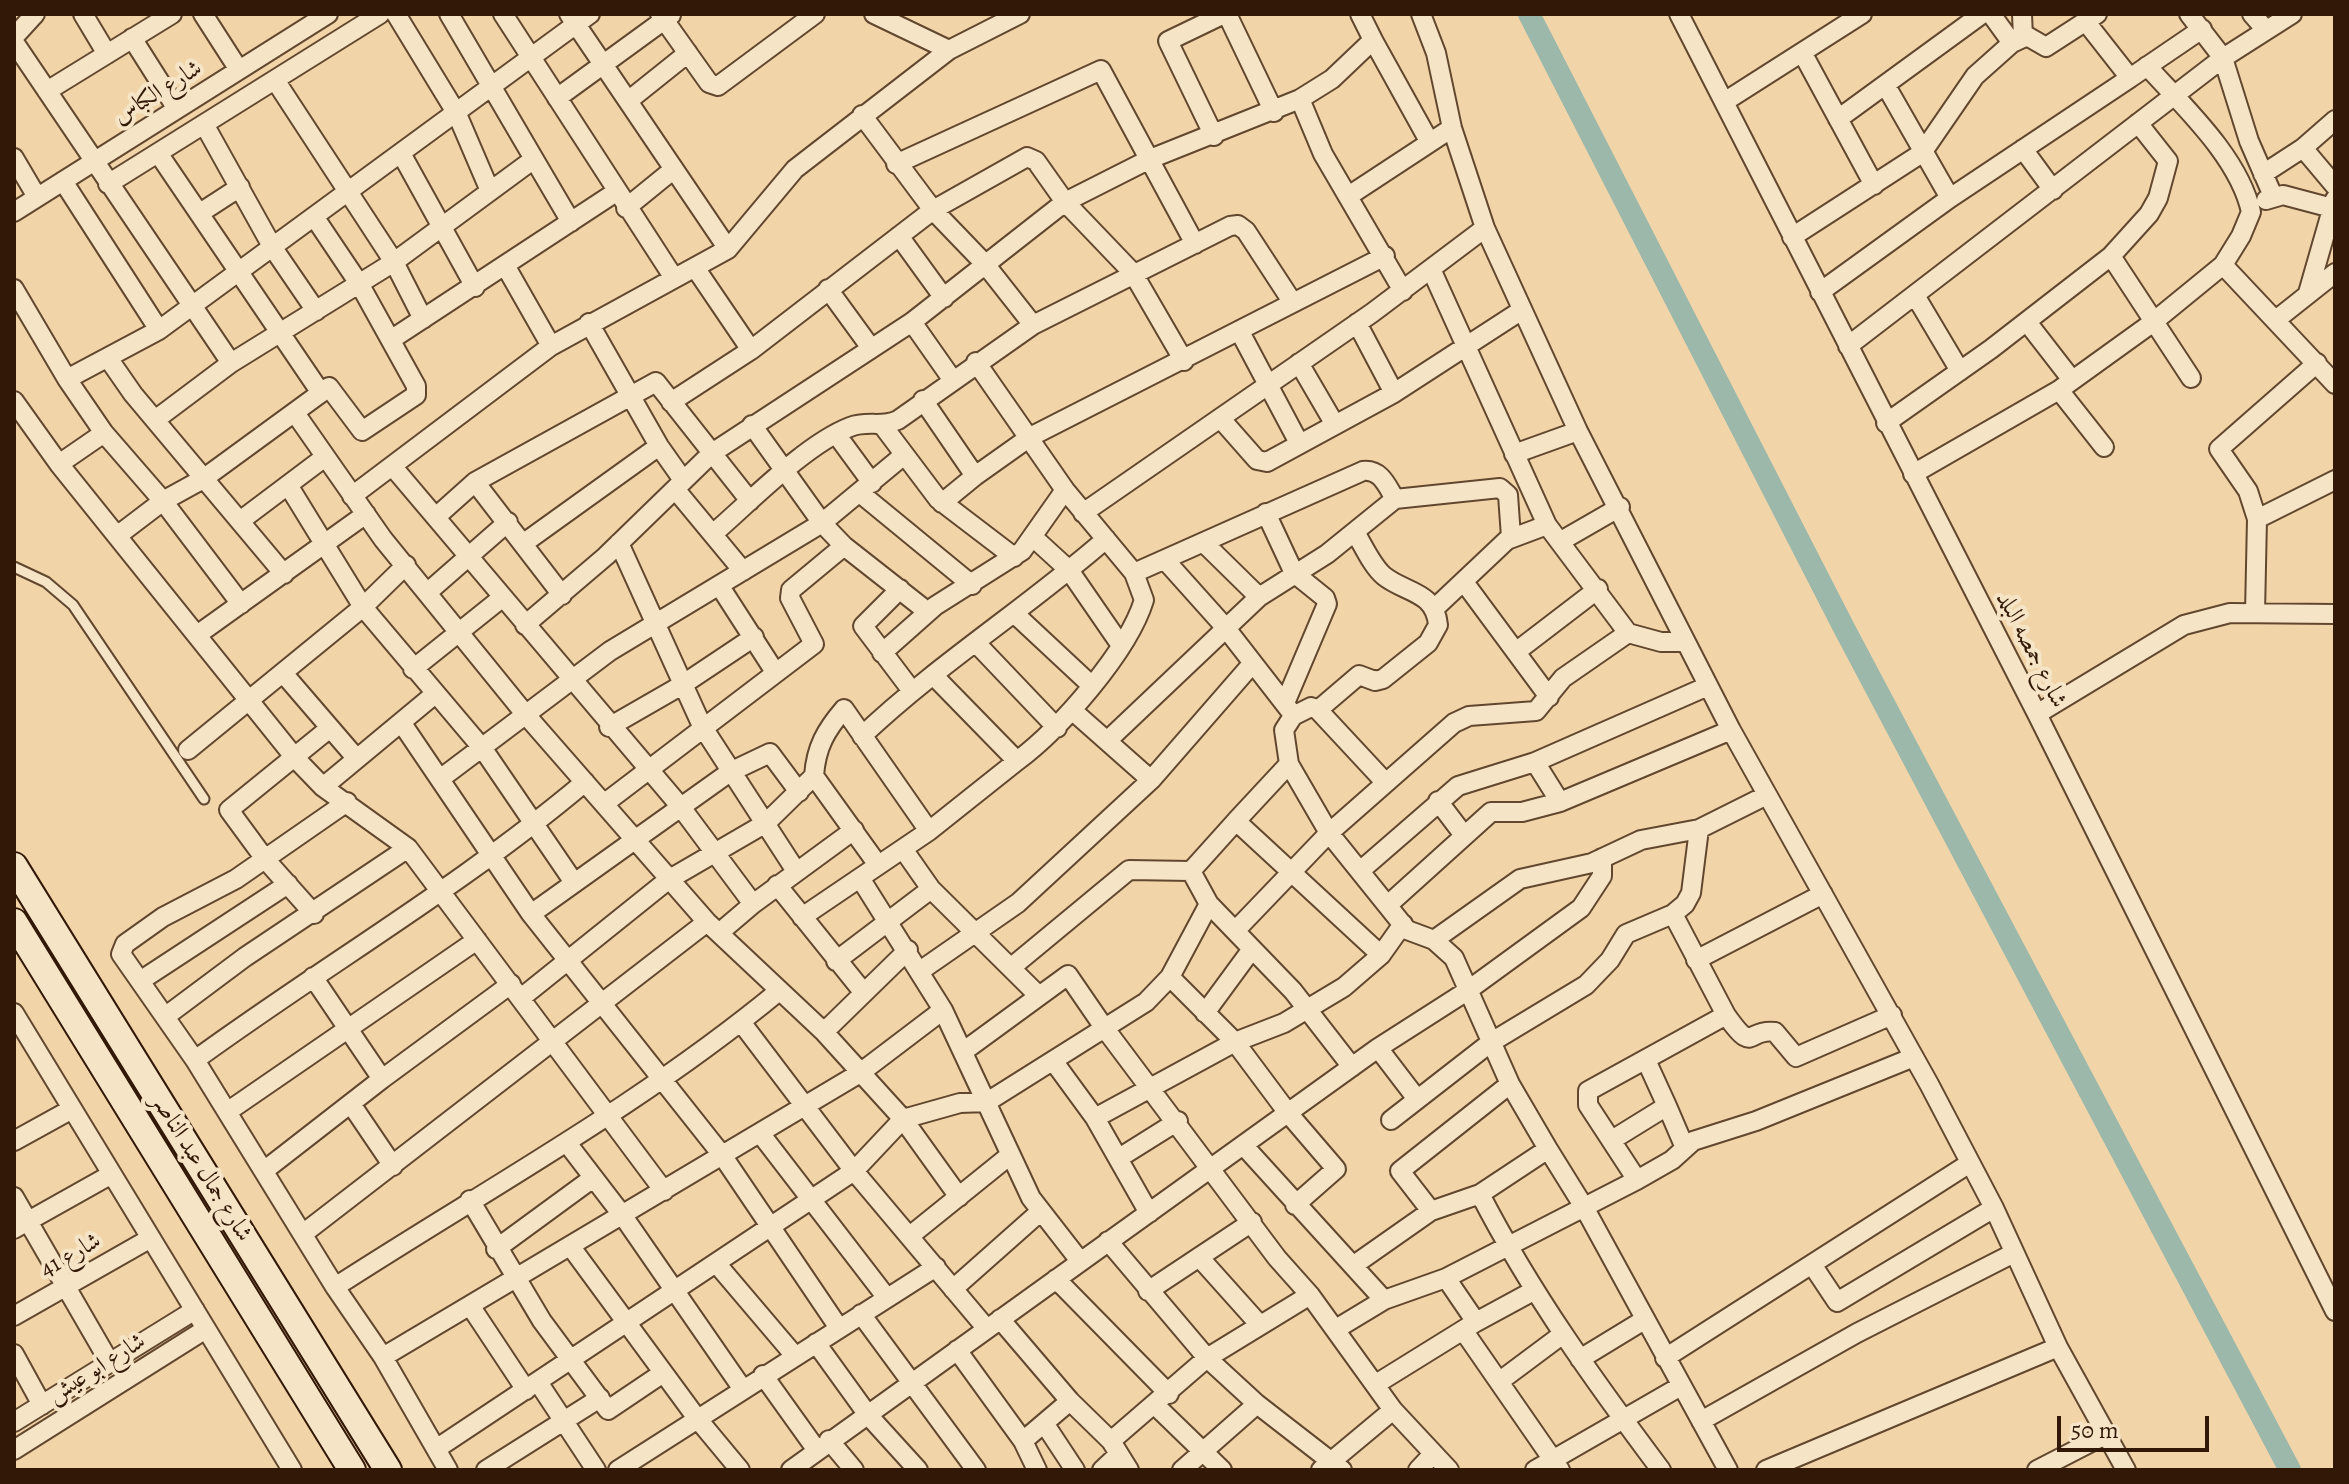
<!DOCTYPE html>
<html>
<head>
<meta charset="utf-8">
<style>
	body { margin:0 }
	#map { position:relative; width:2349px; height:1484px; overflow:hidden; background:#f1d5a9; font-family:Alegreya,serif }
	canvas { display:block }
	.frame { position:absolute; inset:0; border:16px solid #321806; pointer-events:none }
	.scale { position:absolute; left:2057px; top:1416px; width:152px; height:36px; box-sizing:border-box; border:4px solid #321806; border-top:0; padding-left:10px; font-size:24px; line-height:28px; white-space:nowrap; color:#321806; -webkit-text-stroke:6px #f6e4c7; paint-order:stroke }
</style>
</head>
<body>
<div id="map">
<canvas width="2349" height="1484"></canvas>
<div class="frame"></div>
<div class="scale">50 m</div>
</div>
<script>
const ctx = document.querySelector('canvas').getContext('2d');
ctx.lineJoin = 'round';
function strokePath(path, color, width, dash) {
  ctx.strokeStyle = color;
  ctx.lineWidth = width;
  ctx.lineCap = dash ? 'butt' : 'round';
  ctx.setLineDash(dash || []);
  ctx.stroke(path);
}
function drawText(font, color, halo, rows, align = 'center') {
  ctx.font = font + ' Alegreya,Amiri,serif';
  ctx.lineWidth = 8;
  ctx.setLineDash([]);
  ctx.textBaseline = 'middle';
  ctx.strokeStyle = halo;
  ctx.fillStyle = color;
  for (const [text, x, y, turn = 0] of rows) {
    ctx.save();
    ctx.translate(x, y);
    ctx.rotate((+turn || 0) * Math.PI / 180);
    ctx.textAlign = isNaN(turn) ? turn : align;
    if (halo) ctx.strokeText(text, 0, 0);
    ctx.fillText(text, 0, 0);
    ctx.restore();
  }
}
const canal = new Path2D(`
	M 1529,14 L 1844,628 L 2290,1470`);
const service = new Path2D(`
	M 14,567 L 46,582 L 73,605 L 204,799`);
const minor = new Path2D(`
	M 83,14 L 107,54
	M 203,14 L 239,70
	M 396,14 L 457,114 L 490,191
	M 449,14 L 534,159
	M 503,14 L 674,278
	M 569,14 L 728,249
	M 660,14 L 709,83 L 718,86 L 815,14
	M 874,14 L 949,50 L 1020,14
	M 1227,14 L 1274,112
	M 1421,14 L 1436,53 L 1452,128 L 1485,228 L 1578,431 L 1731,730 L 1929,1084 L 1994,1208 L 2058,1347 L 2126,1470
	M 1679,14 L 2037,714 L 2335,1311
	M 1991,14 L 2012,43
	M 2022,14 L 2023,37
	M 2189,14 L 2223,58 L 2249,141 L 2273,196
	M 2252,14 L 2266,30
	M 2086,22 L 2130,78 L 2202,29
	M 14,37 L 35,14
	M 132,38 L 177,109
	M 1373,40 L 1429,141
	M 14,42 L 231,363
	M 1803,54 L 1874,185
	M 275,80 L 394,262 L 423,319
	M 1886,86 L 1950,198
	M 47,91 L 172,14
	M 557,98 L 671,15
	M 1300,99 L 1323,154 L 1403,291
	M 628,101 L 688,53
	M 1724,102 L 1862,14
	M 862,115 L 933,210 L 985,264 L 1033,325
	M 1838,119 L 1982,14
	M 204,124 L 273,248 L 316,311
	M 1214,136 L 1168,41 L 1224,14
	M 2303,148 L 2335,186
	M 2023,149 L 2053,190
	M 158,153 L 321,393
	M 402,155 L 475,287
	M 14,158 L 37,197
	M 896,164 L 1101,70 L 1195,244
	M 2263,174 L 2303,148 L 2335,120
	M 63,181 L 159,330
	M 108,184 L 380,14
	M 1350,195 L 1452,128
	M 2266,200 L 2283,195 L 2332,208
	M 626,208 L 674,169
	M 14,212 L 328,14
	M 200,213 L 240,187
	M 899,236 L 944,298
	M 1792,237 L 1922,153 L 1975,76 L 2012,43 L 2027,36 L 2046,47 L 2097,14
	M 2111,256 L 2191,378
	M 2223,265 L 2335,384
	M 506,267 L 551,346
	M 696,269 L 751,350
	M 1431,269 L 1547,525 L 1628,633
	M 14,289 L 67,379 L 104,433 L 163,501 L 241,604
	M 828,289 L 871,348
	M 1820,292 L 1950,198 L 2130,78
	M 2308,293 L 2335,199
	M 1916,297 L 1960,371
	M 2277,319 L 2335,273
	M 912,322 L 952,379
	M 2027,322 L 2072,380
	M 589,323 L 659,446 L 683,480
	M 1357,323 L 1394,393
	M 1240,332 L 1299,443
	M 392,339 L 616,192
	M 1848,346 L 2223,58 L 2292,14
	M 108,358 L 133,394 L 284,574
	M 976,362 L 1065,490 L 1134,573 L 1363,471 C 1381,469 1387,486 1395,499
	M 1299,363 L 1334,423
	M 67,379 L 159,330 L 590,14
	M 2059,390 L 2104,447
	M 923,400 L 975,476 L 1030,437 L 1385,256
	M 14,401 L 59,464 L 296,759 L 323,787 L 408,848 L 664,1191
	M 671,402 L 751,350 L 933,210 L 1027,157 L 1036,161 L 1065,202 L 1133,273 L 1184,361
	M 295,413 L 383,539 L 526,715 L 707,922 L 824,1032 L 903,1119 L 959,1197
	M 1220,418 L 1257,460 L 1267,462 L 1394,393 L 1522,310
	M 155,420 L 231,363 L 394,262 L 534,159 L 571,222
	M 1886,423 L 1991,349 L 2111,256 L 2149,214 L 2158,198 L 2168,161 L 2138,123
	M 752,425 L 822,523 L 844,546 L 928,612
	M 883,426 L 938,499 L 1014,557
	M 836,434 L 872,483
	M 1514,454 L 1578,431
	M 59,464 L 104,433
	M 393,467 L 680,806 L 753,904 L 854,830
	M 1913,474 L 2059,390 L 2152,323 L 2223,265 L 2241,236 L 2251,212 C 2239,157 2183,106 2147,66
	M 475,482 L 562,595
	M 288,485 L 363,607 L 483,749 L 573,881
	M 675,489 L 743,571
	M 860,493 L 972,585
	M 352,496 L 551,346 L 728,249 L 795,169 L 949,50
	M 942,503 L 975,476
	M 1083,513 L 1372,313 L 1485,228
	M 1266,513 L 1294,573 L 1325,598 L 1327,604 L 1285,703
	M 437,516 L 475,482 L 656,382 L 750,501
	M 2257,519 L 2248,491 L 2219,449 L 2317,363
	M 240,521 L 325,457
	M 714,533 C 751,501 806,444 850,427 C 867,420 882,428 898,420 L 1033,325 L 1230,226 L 1238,225 L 1246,231 L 1293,303
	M 117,536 L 163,501 L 203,479 L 329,387 L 362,431 L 416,395 L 416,386 L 360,285 L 315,218
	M 1034,538 L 1069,570 L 1120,644
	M 1561,541 L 1620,507
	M 524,543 L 659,446
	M 619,543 L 702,726 L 796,871
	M 1204,543 L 1259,597
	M 1165,560 L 1225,627 L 1291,712
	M 1464,582 L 1549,697
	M 719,585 L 775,672
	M 900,589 L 863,626 L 912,691
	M 428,592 L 508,522
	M 1435,608 L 1507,540 L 1547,525
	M 2255,613 L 2257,519 L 2335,480
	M 1016,615 L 1091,685
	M 525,625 L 606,556 L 712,453 L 912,322 L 1065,202 L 1150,159 L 1300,99 L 1332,79 L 1373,40 L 1360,14
	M 197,635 L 366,514
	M 977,644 L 1057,728
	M 1517,651 L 1598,589
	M 882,653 L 935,606 L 1022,551 L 1065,490
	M 413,669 L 503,597
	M 283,673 L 357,759
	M 933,675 L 1017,761 C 1060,729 1128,652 1144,600 L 1134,573
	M 1318,710 L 1359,675 L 1375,681 L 1383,679 L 1428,643 L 1438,625 C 1435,591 1405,593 1384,576 C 1372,566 1363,545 1355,532
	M 1073,711 L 1151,780
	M 2037,714 L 2184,625 L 2230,613 L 2335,614
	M 401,722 L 531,914 L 722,1155 L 839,1328
	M 609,727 L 682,685 L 754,637
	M 862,736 C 938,664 1027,608 1106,539
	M 1107,741 L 1259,597 L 1327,554 L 1395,499 L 1500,488 L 1508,495 L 1511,537
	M 188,750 L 363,607 L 406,565
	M 1535,762 L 1560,802
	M 1289,764 L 1236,821 L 1381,955
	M 440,779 L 610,651 L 822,523 L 904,455
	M 1385,782 L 1318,710 L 1311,707 L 1293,716 L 1284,730 L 1289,764 L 1329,833 L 1407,930 L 1434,940 L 1454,958 L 1510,1084 L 1548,1149
	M 323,787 L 435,694
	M 1438,801 L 1463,834
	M 347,802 L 236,879 L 163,917 L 125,944 L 121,954 L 195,1060 L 335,1287 L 383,1357 L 448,1470
	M 605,803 L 814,644 L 790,598 L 791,590 L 844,546
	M 929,831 L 1017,761
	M 903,849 L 931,889 L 1039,996
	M 1191,871 L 1209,904 L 1293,991 L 1352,1067
	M 1191,871 L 1236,821
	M 1360,871 L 1458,786 L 1535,762 L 1708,686
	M 860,878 L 943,1010 L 1031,1198 L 1080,1261
	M 777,885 L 864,993
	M 1389,904 L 1491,812 L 1522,812 L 1560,802 L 1731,730
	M 314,914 L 265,859 L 229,810 L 330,728
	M 531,914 L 730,772 L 770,753 L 799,792
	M 802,917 L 929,831 L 844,709 C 826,730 816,747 814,776 L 878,865
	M 1235,931 L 1329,833 L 1454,723 L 1469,716 L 1536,711 L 1563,678 L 1628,633 L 1661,642 L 1685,642
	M 719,933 L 753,904
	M 1434,940 L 1520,879 L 1592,863 L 1641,840 L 1699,829 L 1767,795
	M 1696,960 L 1823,894
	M 836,961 L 931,889
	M 1013,966 L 1129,870 L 1191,871
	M 920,971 L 1018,903 L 1151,780 L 1252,664
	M 1170,977 L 1235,1042 L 1288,1113 L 1336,1169 L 1295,1205
	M 140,981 L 288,884
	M 521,998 L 668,880 L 766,823 L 814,776
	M 14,1013 L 292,1470
	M 1205,1013 L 1252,949
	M 1726,1015 C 1755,1056 1746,1028 1775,1032 L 1796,1057 L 1892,1015
	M 166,1016 L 245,957 L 408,848
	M 741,1022 L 854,1171 L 987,1329
	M 824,1032 L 908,950
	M 1378,1048 L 1417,1099
	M 964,1051 L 1068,975 L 1103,1026 L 1277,1258 L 1310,1295 L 1393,1410 L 1449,1470
	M 195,1060 C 324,966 463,885 585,782
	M 1646,1060 L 1667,1106
	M 1054,1062 L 1095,1118 L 1149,1213
	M 382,1079 L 511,984
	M 351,1104 L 393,1166
	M 227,1112 L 477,940
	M 1095,1118 L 1235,1042 L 1284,1023 L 1344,987 L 1381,955 L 1403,924
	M 1391,1120 L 1490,1043 L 1586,985 L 1610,960 L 1626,934 L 1673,914 L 1685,904 L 1691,893 L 1699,829
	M 760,1133 L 887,1298
	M 1612,1140 L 1667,1106 L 1685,1148
	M 14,1141 L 72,1109
	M 567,1143 L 623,1216 L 742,1388
	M 1244,1146 L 1384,1300
	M 1119,1158 L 1178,1121
	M 265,1170 L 382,1079 L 313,977
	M 1637,1180 L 1588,1105 L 1588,1091 L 1726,1015 L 1673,914
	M 1480,1194 C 1531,1293 1595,1382 1661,1470
	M 14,1197 L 110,1363
	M 470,1200 L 542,1321 L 608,1410 L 663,1373
	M 1431,1211 L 1400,1171 L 1510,1084
	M 14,1229 L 112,1174
	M 304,1233 L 707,922
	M 911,1235 L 1009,1156
	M 1108,1241 L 1207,1358 L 1257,1404 L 1342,1470
	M 571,1247 L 696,1417 L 740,1470
	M 496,1249 L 593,1178
	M 1199,1257 L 1259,1324
	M 716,1263 L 795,1356
	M 1354,1265 L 1431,1211 L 1480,1194 L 1548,1149 L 1584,1207 L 1728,1470
	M 1813,1266 L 1837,1302 L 1994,1208
	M 1446,1278 L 1476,1322
	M 1056,1279 L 1169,1394
	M 335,1287 C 485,1190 641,1105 779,991
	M 953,1289 L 1041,1211
	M 1148,1291 L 1252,1222
	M 471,1307 L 526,1390
	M 861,1314 L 976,1470
	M 14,1316 L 151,1238
	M 1000,1319 L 1070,1401 L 1111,1441 L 1129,1470
	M 1336,1329 L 1384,1300 L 1446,1278 L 1637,1180 L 1672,1160 L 1693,1141 L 1756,1121 L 1914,1057
	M 1463,1330 L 1560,1470
	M 816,1343 L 868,1415 L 918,1470
	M 957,1350 L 1023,1441 L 1037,1470
	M 14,1354 L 42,1405
	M 383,1357 L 860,1073 L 943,1010
	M 1665,1358 L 1970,1163
	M 1580,1359 L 1644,1320
	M 763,1375 L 816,1449
	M 1500,1381 L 1563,1334
	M 538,1382 L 596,1470
	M 1376,1384 L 1476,1322 L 1535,1290
	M 1156,1406 L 1222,1470
	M 1701,1421 L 1857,1333 L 2014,1253
	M 14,1422 L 195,1310
	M 1044,1423 L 1075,1470
	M 829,1440 L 854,1470
	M 1023,1441 L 1070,1401
	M 1111,1441 L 1207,1358 L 1310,1295
	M 436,1449 L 854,1171 L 903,1119 L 960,1103 L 987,1102 L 1146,1002 L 1170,977 L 1209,904
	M 14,1450 L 206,1329
	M 486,1470 L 600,1398
	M 618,1470 L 936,1267
	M 791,1470 L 1378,1048 L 1467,991 L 1581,908 L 1602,876 L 1602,858
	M 1102,1470 L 1119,1454
	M 1182,1470 L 1257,1404
	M 1321,1470 L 1393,1410
	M 1418,1470 L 1433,1454
	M 1535,1470 L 1681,1386
	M 1766,1470 L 2058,1347
	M 2037,1470 L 2105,1435`);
const secondary = new Path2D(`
	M 14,866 L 388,1470
	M 14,922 L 352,1470`);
const streetNames = [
	["شارع الكباس",158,93,-32],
	["شارع جمصه البلد",2031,650,63],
	["شارع جمال عبد الناصر",201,1168,58],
	["شارع 41",71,1256,-30],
	["شارع ابو عيش",97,1369,-32]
];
strokePath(canal, '#9bb8ab', 22);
strokePath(service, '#62472f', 13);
strokePath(minor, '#62472f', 22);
strokePath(secondary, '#321806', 30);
strokePath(service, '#f6e4c7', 9);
strokePath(minor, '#f6e4c7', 18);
strokePath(secondary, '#f6e4c7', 26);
drawText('24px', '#321806', '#f6e4c7', streetNames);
</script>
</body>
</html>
